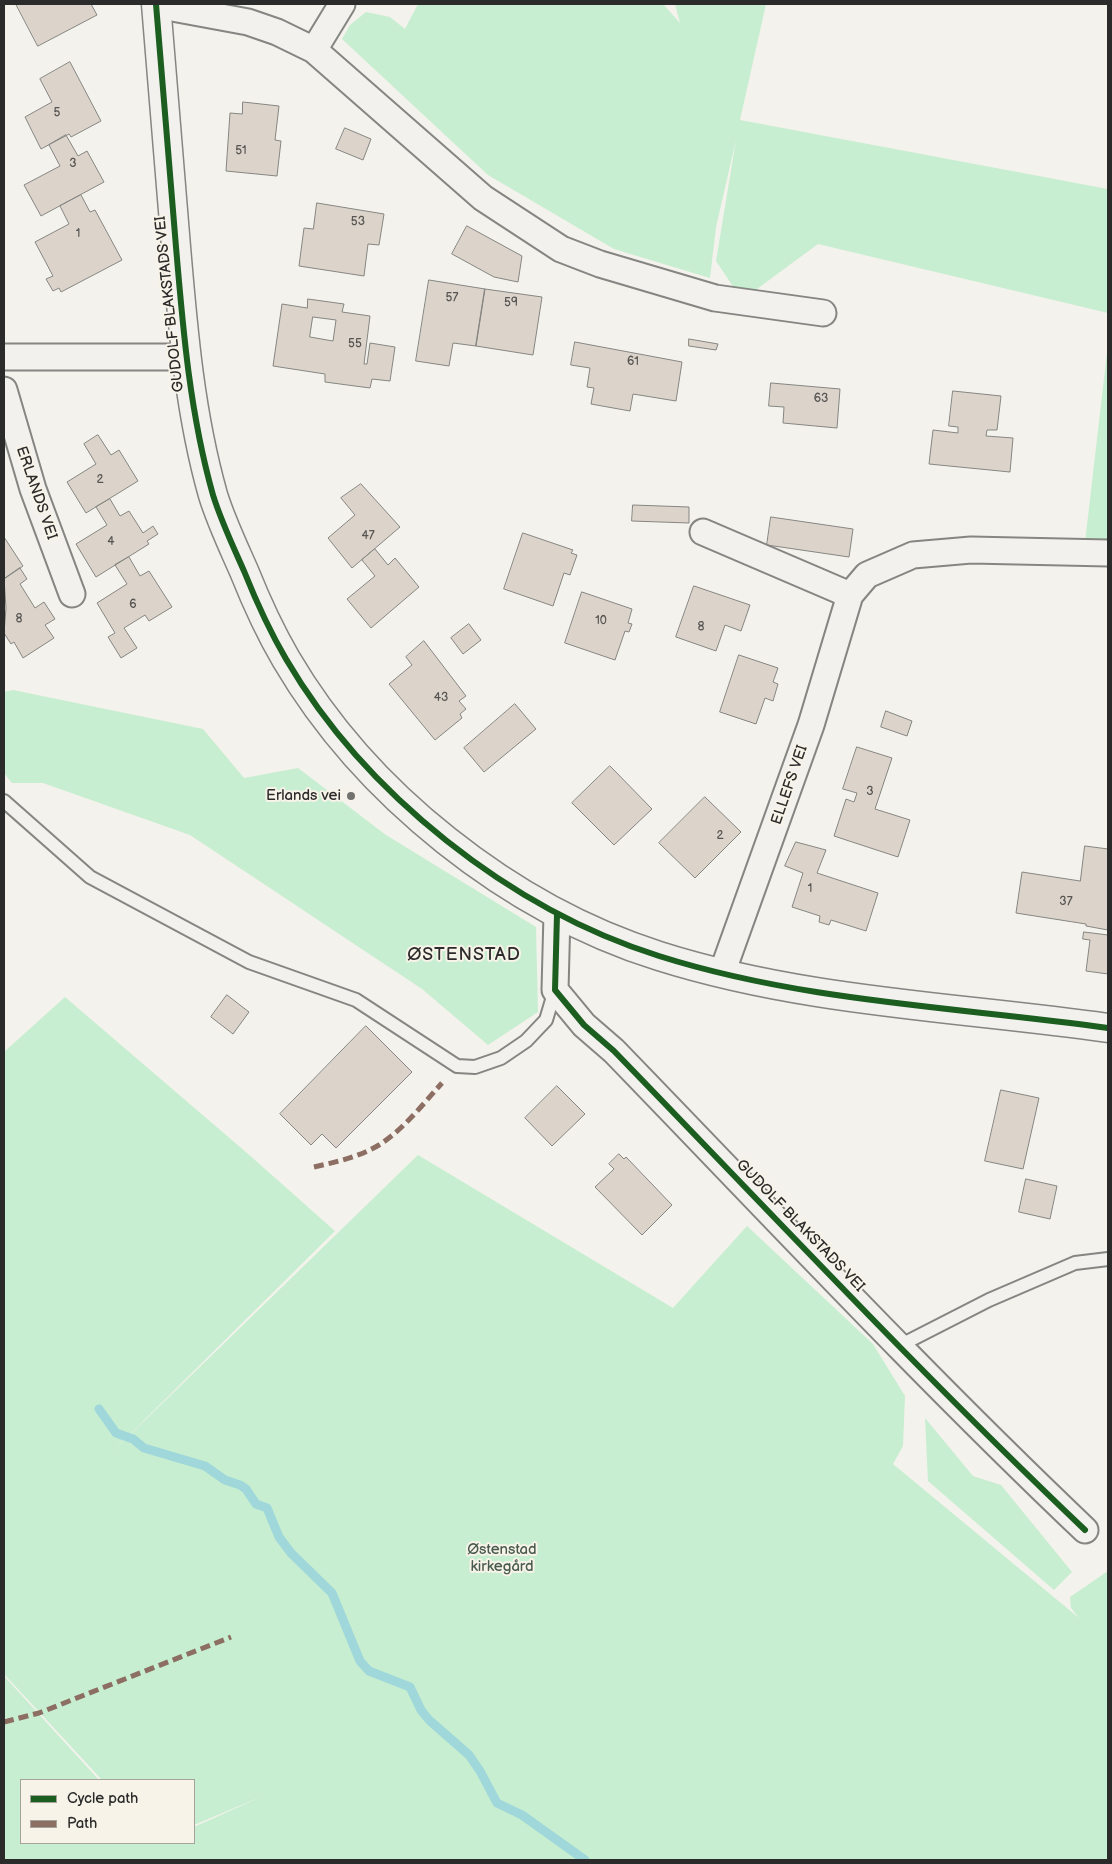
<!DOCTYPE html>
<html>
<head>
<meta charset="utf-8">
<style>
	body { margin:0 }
	#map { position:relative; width:1112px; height:1864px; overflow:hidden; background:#f4f2ec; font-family:"Balsamiq Sans",sans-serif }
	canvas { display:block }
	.frame { position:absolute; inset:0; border:5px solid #2b2b2b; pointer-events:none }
	.legend { position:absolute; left:20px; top:1779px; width:175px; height:65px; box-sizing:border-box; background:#f7f3e8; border:1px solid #a5a39c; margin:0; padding:6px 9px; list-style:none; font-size:15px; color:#2b2b2b }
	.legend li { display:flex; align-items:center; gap:10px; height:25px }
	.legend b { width:25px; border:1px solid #a5a39c }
</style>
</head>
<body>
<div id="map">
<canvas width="1112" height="1864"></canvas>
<div class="frame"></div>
<ul class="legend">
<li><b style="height:6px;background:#1b5e20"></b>Cycle path</li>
<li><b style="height:6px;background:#8d6e63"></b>Path</li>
</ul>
</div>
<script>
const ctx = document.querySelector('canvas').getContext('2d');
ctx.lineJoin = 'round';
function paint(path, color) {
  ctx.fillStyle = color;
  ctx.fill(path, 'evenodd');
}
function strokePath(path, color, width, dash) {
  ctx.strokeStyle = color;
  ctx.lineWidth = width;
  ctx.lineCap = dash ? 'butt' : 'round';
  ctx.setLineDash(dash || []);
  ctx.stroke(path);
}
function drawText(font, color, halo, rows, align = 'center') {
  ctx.font = font + ' "Balsamiq Sans",sans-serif';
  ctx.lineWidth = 4;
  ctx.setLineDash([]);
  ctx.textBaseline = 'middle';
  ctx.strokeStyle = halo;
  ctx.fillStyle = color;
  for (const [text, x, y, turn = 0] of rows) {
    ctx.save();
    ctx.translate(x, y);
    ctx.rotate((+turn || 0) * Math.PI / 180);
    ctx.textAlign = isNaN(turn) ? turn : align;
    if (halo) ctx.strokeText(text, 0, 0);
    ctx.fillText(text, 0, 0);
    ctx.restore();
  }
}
const green = new Path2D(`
	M 418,4 L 663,4 L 680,23 L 675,4 L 766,4 L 740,120 L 1108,189 L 1108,313 L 818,244 L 742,300 L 716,261 L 736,140 L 716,227 L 710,278 L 614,249 L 488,175 L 342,39 L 350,25 L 366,12 L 390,17 L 405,29 Z
	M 1108,344 L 1108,552 L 1084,551 Z
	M 13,690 L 203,729 L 244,778 L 298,768 L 386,835 L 536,927 L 538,1012 L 488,1045 L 422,989 L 190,835 L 43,783 L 12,783 L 4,773 L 4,692 Z
	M 65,997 L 247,1153 L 335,1231 L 106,1458 L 418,1155 L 673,1308 L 747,1226 L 873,1344 L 905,1396 L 903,1446 L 893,1464 L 1079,1618 L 1071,1608 L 1070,1597 L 1108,1571 L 1108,1860 L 4,1860 L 4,1676 L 99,1780 L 21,1780 L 21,1843 L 194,1843 L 194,1827 L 263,1796 L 194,1825 L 194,1780 L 102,1780 L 4,1674 L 4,1052 Z
	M 925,1418 L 973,1476 L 1001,1485 L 1072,1572 L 1054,1590 L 928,1481 Z`);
const stream = new Path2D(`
	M 99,1409 L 116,1433 L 133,1439 L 144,1448 L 205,1466 L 225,1480 L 240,1485 L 246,1489 L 256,1504 L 267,1508 L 279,1537 L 291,1553 L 332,1593 L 360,1661 L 369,1671 L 410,1687 L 421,1710 L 429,1720 L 469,1755 L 480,1771 L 497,1803 L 522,1815 L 585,1860`);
const building = new Path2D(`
	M 16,4 L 91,4 L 97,15 L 38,46 Z
	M 70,62 L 101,121 L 71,137 L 69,134 L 41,149 L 25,117 L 52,102 L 40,79 Z
	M 243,102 L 279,106 L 275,140 L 281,141 L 277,176 L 226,171 L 230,113 L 242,114 Z
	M 345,128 L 371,139 L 363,160 L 336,149 Z
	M 66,135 L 78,156 L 87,151 L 104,182 L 41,216 L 24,185 L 60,166 L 49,145 Z
	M 81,195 L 90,212 L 95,210 L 122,260 L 61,292 L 59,288 L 53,291 L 46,279 L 53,276 L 35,242 L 69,224 L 60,206 Z
	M 317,203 L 384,214 L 379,245 L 368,244 L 364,276 L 299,266 L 304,228 L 313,229 Z
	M 467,226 L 522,256 L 518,282 L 494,277 L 452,254 Z
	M 429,280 L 485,289 L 476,346 L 453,343 L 449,366 L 416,361 Z
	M 485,289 L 542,297 L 533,355 L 476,346 Z
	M 308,299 L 344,304 L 342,312 L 370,316 L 364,364 L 367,364 L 370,343 L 395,347 L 390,381 L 372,379 L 370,388 L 325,382 L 325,374 L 273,366 L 282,304 L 307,308 ZM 313,317 L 336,320 L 333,341 L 310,337 Z
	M 689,339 L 718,344 L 716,350 L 689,346 Z
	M 575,342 L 682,362 L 676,401 L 633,394 L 630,411 L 591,404 L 594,388 L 587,387 L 590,368 L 571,365 Z
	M 771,383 L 840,389 L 837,428 L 783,423 L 784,407 L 769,406 Z
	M 953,391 L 1001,396 L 997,430 L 987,430 L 986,436 L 1013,438 L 1010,472 L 929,464 L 933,430 L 958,433 L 958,427 L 949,426 Z
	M 98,435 L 111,455 L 119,450 L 138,481 L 86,513 L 67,482 L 96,464 L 84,444 Z
	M 361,484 L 400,527 L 352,568 L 328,538 L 355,515 L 341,498 Z
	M 110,499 L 120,516 L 129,511 L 143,533 L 153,526 L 158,534 L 147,541 L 149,544 L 96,577 L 76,544 L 107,525 L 96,507 Z
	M 633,505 L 689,507 L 689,523 L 632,521 Z
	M 771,517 L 853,529 L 849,557 L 767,545 Z
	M 523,533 L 573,550 L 571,553 L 577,555 L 570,575 L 564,573 L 553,606 L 504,589 Z
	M 4,537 L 23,566 L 4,579 Z
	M 375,549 L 388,565 L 395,558 L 419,587 L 371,628 L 347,599 L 375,576 L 362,560 Z
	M 129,557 L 140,576 L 149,571 L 172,607 L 149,621 L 145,615 L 124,628 L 137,648 L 121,658 L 108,637 L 115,633 L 97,603 L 127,584 L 115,565 Z
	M 20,568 L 27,579 L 20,584 L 35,608 L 44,602 L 55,619 L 45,625 L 54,638 L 23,658 L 14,642 L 11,644 L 4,633 L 6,608 L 4,579 Z
	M 694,586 L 750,605 L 741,631 L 725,625 L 716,651 L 676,637 Z
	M 582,592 L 632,609 L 628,623 L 632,624 L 629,632 L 625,631 L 615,660 L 565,643 Z
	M 469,624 L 481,640 L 463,654 L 451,638 Z
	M 424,641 L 466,696 L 459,701 L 466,709 L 460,714 L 462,718 L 435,740 L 389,684 L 412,665 L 406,657 Z
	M 739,655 L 778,668 L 773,682 L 778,684 L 773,701 L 765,698 L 756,724 L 720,712 Z
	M 515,704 L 536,729 L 484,772 L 464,748 Z
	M 886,711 L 912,721 L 907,736 L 881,727 Z
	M 857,747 L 892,758 L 875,809 L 910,820 L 898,857 L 834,836 L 846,799 L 854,802 L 857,793 L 843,789 Z
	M 610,766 L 652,809 L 614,845 L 572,803 Z
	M 705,797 L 741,832 L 695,878 L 659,843 Z
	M 796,842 L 826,850 L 817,873 L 878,893 L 866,931 L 831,920 L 829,925 L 819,922 L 820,916 L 792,907 L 803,873 L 785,866 Z
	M 1085,846 L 1108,849 L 1108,930 L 1086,926 L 1086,924 L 1016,913 L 1022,872 L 1080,881 Z
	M 1084,932 L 1108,935 L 1108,974 L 1086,971 L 1090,940 L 1083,939 Z
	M 227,995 L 249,1012 L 233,1034 L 211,1017 Z
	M 366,1026 L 412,1072 L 336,1148 L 322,1134 L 311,1145 L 280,1114 Z
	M 557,1086 L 585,1114 L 552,1146 L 525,1118 Z
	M 1001,1090 L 1039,1098 L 1023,1169 L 985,1161 Z
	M 619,1154 L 624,1159 L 626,1157 L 672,1205 L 642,1235 L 595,1187 L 614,1169 L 609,1164 Z
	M 1026,1179 L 1057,1186 L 1050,1219 L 1019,1212 Z`);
const lane = new Path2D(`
	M 4,801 L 90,877 L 249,962 L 356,1000 L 457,1066 L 475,1067 L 501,1058 L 526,1041 L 546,1020 L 555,990
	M 899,1346 L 989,1300 L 1075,1263 L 1108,1259`);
const street = new Path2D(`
	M 156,5 L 248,22 L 277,32 L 314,50 L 483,198 L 561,249 L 600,264 L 715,298 L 823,313
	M 314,50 L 342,4
	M 4,357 L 185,357
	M 4,390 L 33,489 L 72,594
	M 703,532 L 850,595
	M 557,914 L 555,990 L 584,1025 L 614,1051 C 769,1211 922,1375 1085,1530
	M 722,973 L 811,725 L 850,595 L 867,575 L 913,555 L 971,550 L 1108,553`);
const secondary = new Path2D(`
	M 156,4 C 163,85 169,166 176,247 C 183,330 190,414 213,495 C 221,521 233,546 244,571 C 256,601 269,630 286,659 C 365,794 510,909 659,956 C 804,1002 959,1007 1108,1028`);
const quiet = new Path2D(`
	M 314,1167 C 336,1162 359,1157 379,1145 C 404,1129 423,1104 442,1083
	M 4,1722 L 39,1713 L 231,1637`);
const cycleway = new Path2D(`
	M 156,4 C 163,85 169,166 176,247 C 183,330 190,414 213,495 C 221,521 233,546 244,571 C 256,601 269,630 286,659 C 365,794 510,909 659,956 C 804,1002 959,1007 1108,1028
	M 557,914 L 555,990 L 584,1025 L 614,1051 C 769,1211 922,1375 1085,1530`);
const markers = [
	[351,796,5,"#71716f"]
];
const numberNames = [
	["5",57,113],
	["51",241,151],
	["3",73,164],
	["53",358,222],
	["1",78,234],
	["57",452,298],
	["59",511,303],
	["55",355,344],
	["61",633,362],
	["63",821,399],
	["2",100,480],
	["47",368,536],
	["4",111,542],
	["6",133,605],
	["8",19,619],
	["10",601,621],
	["8",701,627],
	["43",441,698],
	["3",870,792],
	["2",720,836],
	["1",810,889],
	["37",1066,902]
];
const streetNames = [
	["GUDOLF BLAKSTADS VEI",170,304,-96],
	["ERLANDS VEI",36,493,71],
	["ELLEFS VEI",790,785,-71],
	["GUDOLF BLAKSTADS VEI",800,1226,46]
];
const poiNames = [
	["Erlands vei",341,796]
];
const parkNames = [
	["Østenstad",502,1550],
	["kirkegård",502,1567]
];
const quarterNames = [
	["ØSTENSTAD",464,955]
];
paint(green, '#c7eed0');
strokePath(stream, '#9fd7da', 9);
paint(building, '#dcd4ca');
strokePath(building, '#858582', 1);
strokePath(lane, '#858582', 16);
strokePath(street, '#858582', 29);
strokePath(secondary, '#858582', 31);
strokePath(lane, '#f2f1ed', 12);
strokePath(street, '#f2f1ed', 25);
strokePath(secondary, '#f2f1ed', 28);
strokePath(quiet, '#8d6e63', 5, [10, 5]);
strokePath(cycleway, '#1b5e20', 6);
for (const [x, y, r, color] of markers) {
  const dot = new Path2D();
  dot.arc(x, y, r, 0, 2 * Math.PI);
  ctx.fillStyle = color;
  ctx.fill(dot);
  strokePath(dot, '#f7f3e8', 2);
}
drawText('12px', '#575553', null, numberNames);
drawText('15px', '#2b2b2b', '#f7f3e8', streetNames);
drawText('15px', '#2b2b2b', '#f7f3e8', poiNames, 'right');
drawText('15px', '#495b4f', '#f7f3e8', parkNames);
ctx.letterSpacing = '1px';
drawText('18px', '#2b2b2b', '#f7f3e8', quarterNames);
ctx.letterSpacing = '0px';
</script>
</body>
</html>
